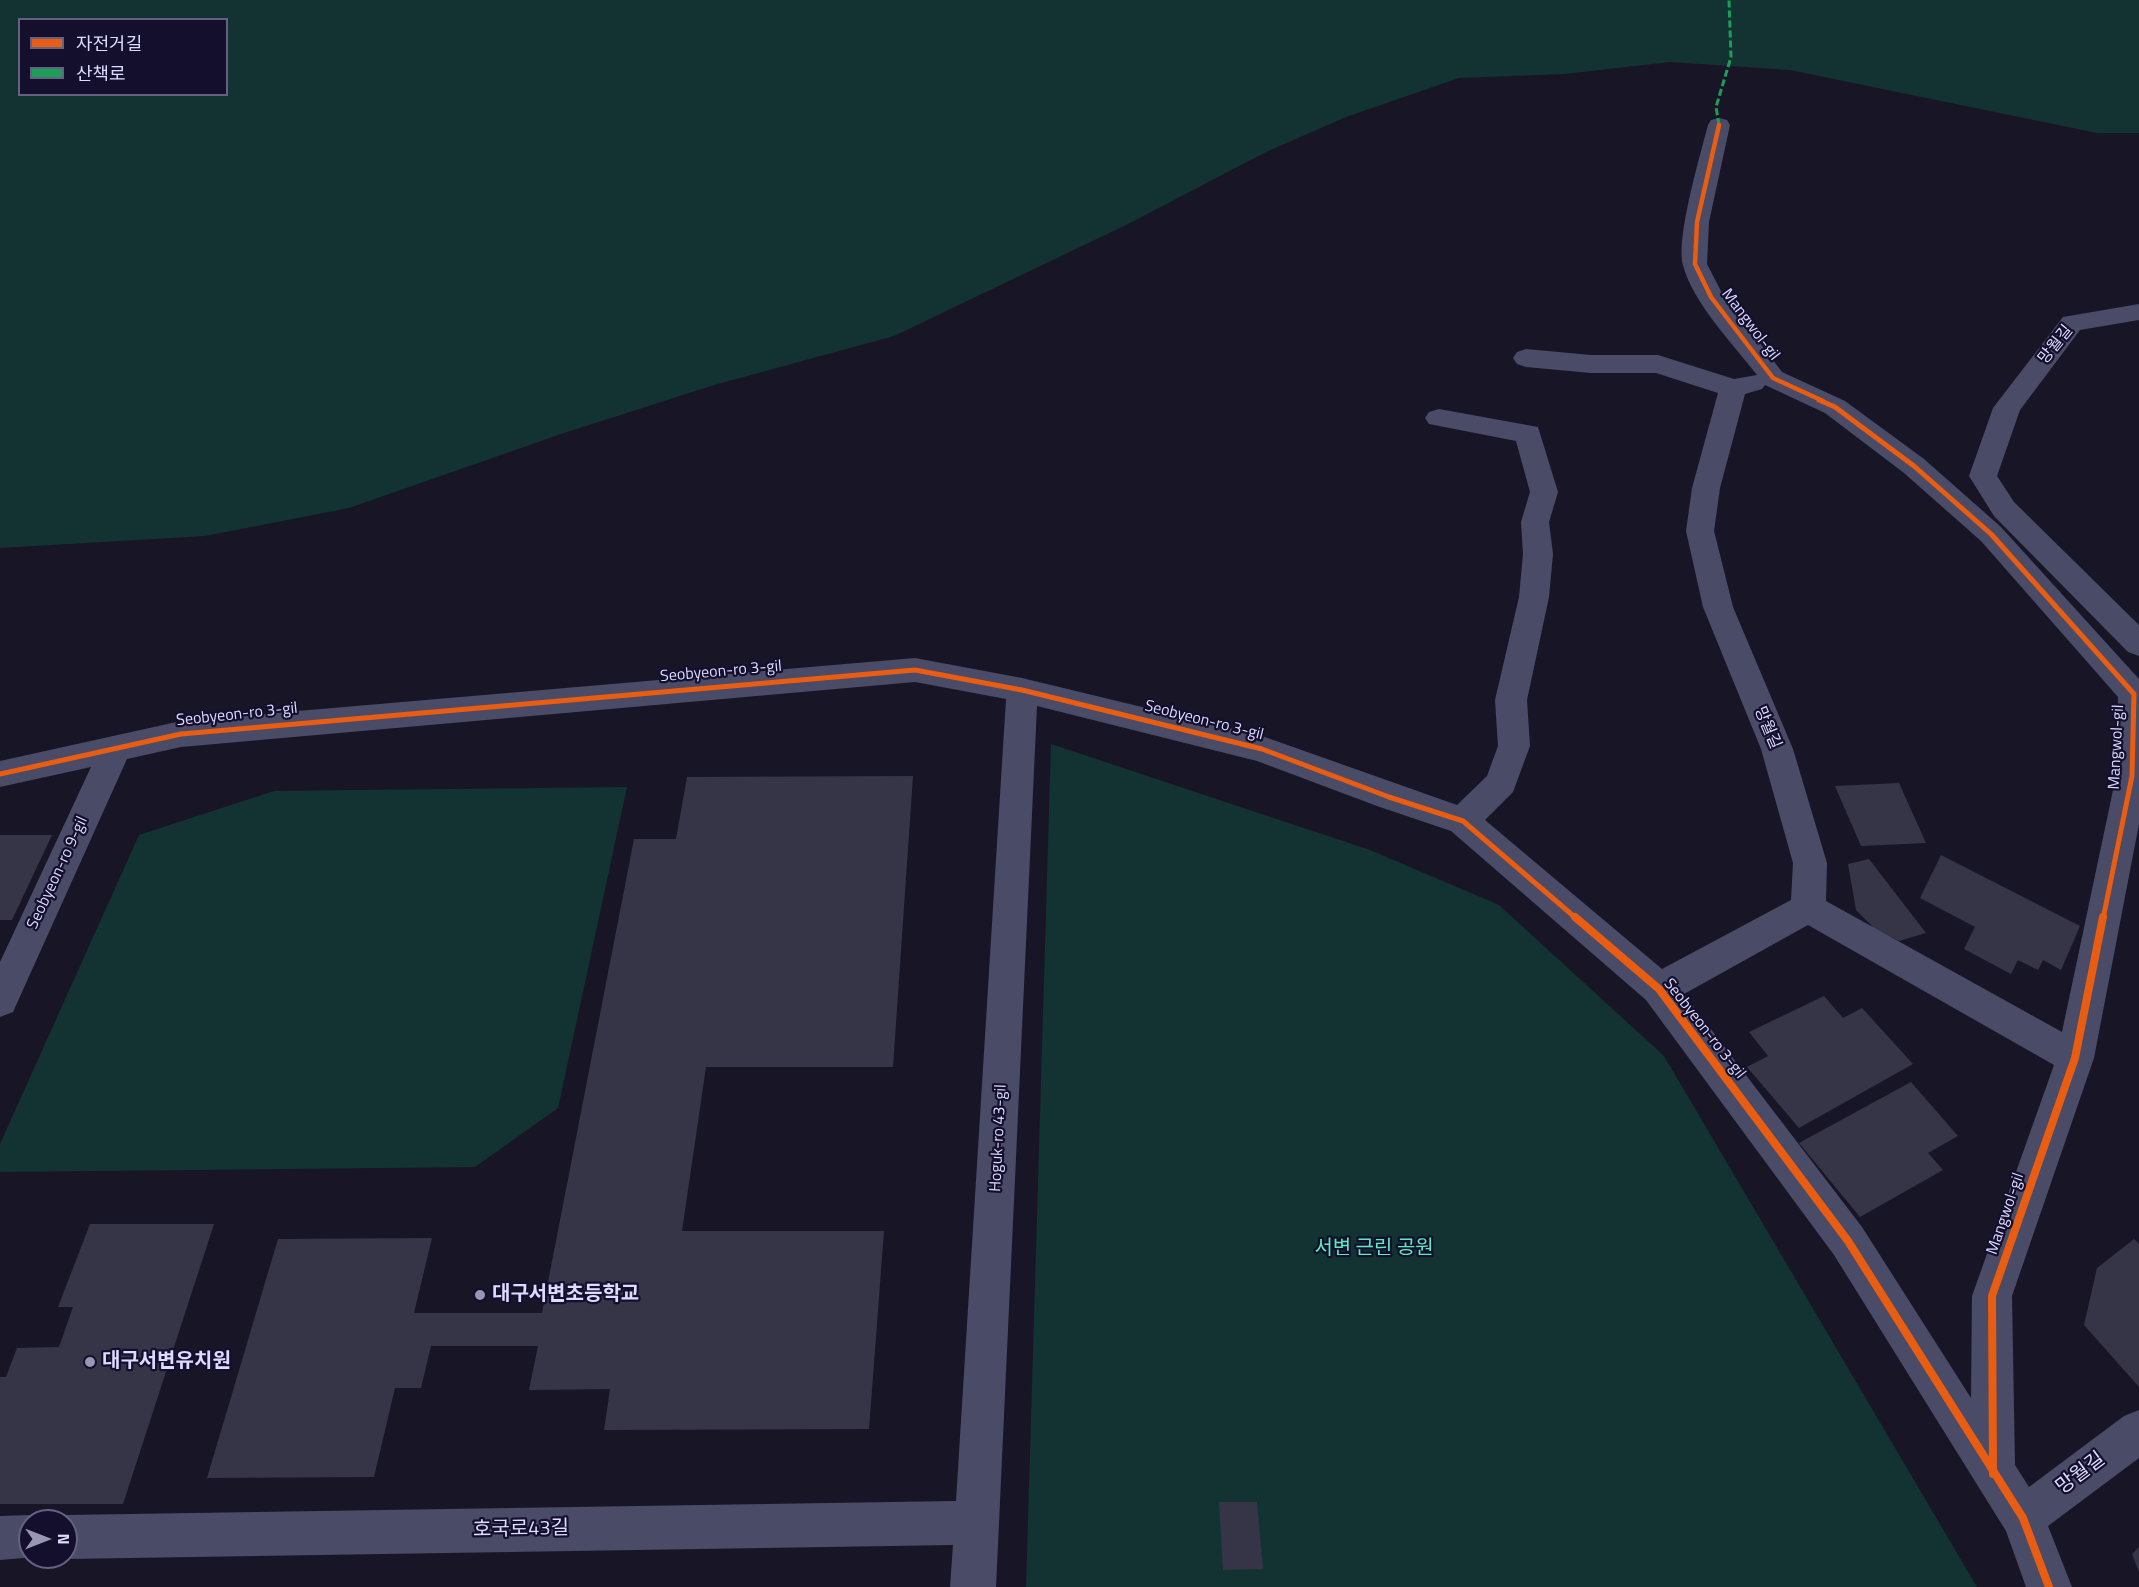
<!DOCTYPE html>
<html>
<head>
<meta charset="utf-8">
<style>
	body { margin:0 }
	#map { position:relative; width:2139px; height:1587px; overflow:hidden; background:#181626; font-family:"Titillium Web","Noto Sans KR",sans-serif }
	canvas { display:block }
	.legend { position:absolute; left:18px; top:18px; width:210px; height:78px; box-sizing:border-box; background:#130f2d; border:2px solid #646181; margin:0; padding:8px 10px; list-style:none; font-size:18px; color:#dddbff }
	.legend li { display:flex; align-items:center; gap:12px; height:30px }
	.legend b { width:30px; border:2px solid #646181 }
	.north { position:absolute; left:18px; top:1509px; width:60px; height:60px; box-sizing:border-box; background:#130f2d; border:2px solid #646181; border-radius:50%; rotate:90deg; font-size:16px; font-weight:700; line-height:24px; text-align:center; color:#dddbff }
	.north::after { content:''; display:block; margin:auto; width:21px; height:27px; background:#9896b3; clip-path:polygon(50% 0,100% 100%,50% 72%,0 100%) }
</style>
</head>
<body>
<div id="map">
<canvas width="2139" height="1587"></canvas>
<ul class="legend">
<li><b style="height:8px;background:#e95d12"></b>자전거길</li>
<li><b style="height:8px;background:#1a9f57"></b>산책로</li>
</ul>
<div class="north">N</div>
</div>
<script>
const ctx = document.querySelector('canvas').getContext('2d');
ctx.lineJoin = 'round';
function paint(path, color) {
  ctx.fillStyle = color;
  ctx.fill(path, 'evenodd');
}
function strokePath(path, color, width, dash) {
  ctx.strokeStyle = color;
  ctx.lineWidth = width;
  ctx.lineCap = dash ? 'butt' : 'round';
  ctx.setLineDash(dash || []);
  ctx.stroke(path);
}
function drawText(font, color, halo, rows, align = 'center') {
  ctx.font = font + ' "Titillium Web","Noto Sans KR",sans-serif';
  ctx.lineWidth = 4.5;
  ctx.setLineDash([]);
  ctx.textBaseline = 'middle';
  ctx.strokeStyle = halo;
  ctx.fillStyle = color;
  for (const [text, x, y, turn = 0] of rows) {
    ctx.save();
    ctx.translate(x, y);
    ctx.rotate((+turn || 0) * Math.PI / 180);
    ctx.textAlign = isNaN(turn) ? turn : align;
    if (halo) ctx.strokeText(text, 0, 0);
    ctx.fillText(text, 0, 0);
    ctx.restore();
  }
}
const green = new Path2D(`
	M 0,0 L 2139,0 L 2139,133 L 2097,133 L 1790,70 L 1670,62 L 1564,74 L 1459,78 L 1346,117 L 1266,152 L 1128,224 L 894,336 L 714,385 L 561,434 L 349,508 L 205,536 L 0,548 ZM 20,20 L 226,20 L 226,94 L 20,94 Z
	M 1051,744 L 1370,850 L 1499,905 L 1664,1056 L 1977,1587 L 1026,1587 Z
	M 627,787 L 558,1108 L 475,1167 L 0,1172 L 0,1144 L 139,835 L 274,791 Z`);
const building = new Path2D(`
	M 913,776 L 893,1067 L 706,1067 L 682,1231 L 884,1231 L 869,1429 L 604,1430 L 610,1389 L 529,1390 L 538,1346 L 431,1346 L 421,1388 L 395,1388 L 374,1477 L 207,1478 L 278,1239 L 432,1238 L 414,1313 L 542,1313 L 634,839 L 676,839 L 687,777 Z
	M 1899,783 L 1926,843 L 1861,846 L 1835,786 Z
	M 0,835 L 52,835 L 12,920 L 0,920 Z
	M 1941,855 L 2080,926 L 2061,970 L 2043,960 L 2038,970 L 2018,960 L 2011,974 L 1964,949 L 1975,927 L 1920,898 Z
	M 1869,859 L 1926,933 L 1899,941 L 1875,929 L 1856,910 L 1848,864 Z
	M 1824,996 L 1843,1018 L 1862,1008 L 1913,1064 L 1799,1128 L 1747,1067 L 1768,1056 L 1749,1032 Z
	M 1911,1082 L 1958,1136 L 1928,1153 L 1943,1170 L 1860,1217 L 1799,1143 Z
	M 90,1224 L 214,1224 L 123,1504 L 0,1504 L 0,1377 L 6,1377 L 17,1348 L 59,1347 L 73,1307 L 58,1307 Z
	M 2134,1239 L 2139,1244 L 2139,1387 L 2084,1325 L 2097,1268 Z
	M 1219,1502 L 1257,1502 L 1263,1569 L 1223,1570 Z
	M 2139,1547 L 2139,1572 L 2132,1554 Z`);
const minor = new Path2D(`
	M 1719,118 L 1727,120 L 1730,125 L 1709,222 L 1707,264 L 1723,295 L 1782,372 L 1845,401 L 1924,459 L 2001,527 L 2139,679 L 2139,824 L 2094,1058 L 2012,1296 L 2015,1465 L 2029,1487 L 2124,1416 L 2139,1410 L 2139,1458 L 2048,1526 L 2072,1587 L 2026,1587 L 2006,1531 L 1834,1255 L 1646,1000 L 1451,831 L 1377,806 L 1257,761 L 1037,706 L 996,1587 L 950,1587 L 953,1545 L 66,1559 L 61,1557 L 66,1557 L 66,1521 L 51,1521 L 66,1515 L 956,1501 L 1006,699 L 915,682 L 181,747 L 127,759 L 13,1012 L 0,1017 L 0,962 L 91,767 L 0,787 L 0,761 L 181,721 L 915,658 L 1022,678 L 1262,736 L 1457,805 L 1487,776 L 1498,746 L 1495,700 L 1519,597 L 1523,554 L 1521,522 L 1530,492 L 1516,441 L 1429,424 L 1425,418 L 1429,412 L 1439,409 L 1538,427 L 1558,492 L 1549,522 L 1553,554 L 1549,597 L 1527,700 L 1530,746 L 1513,792 L 1485,820 L 1662,969 L 1791,900 L 1793,863 L 1761,749 L 1703,607 L 1686,531 L 1692,488 L 1718,393 L 1656,373 L 1591,373 L 1526,367 L 1517,364 L 1513,358 L 1517,352 L 1526,349 L 1591,355 L 1658,355 L 1734,379 L 1757,375 C 1734,345 1692,302 1683,265 C 1676,237 1700,156 1708,125 L 1711,120 ZM 1765,385 L 1825,413 L 1904,473 L 1981,541 L 2118,697 L 2116,776 L 2062,1032 L 1826,901 L 1827,863 L 1793,749 L 1733,607 L 1714,531 L 1720,488 L 1745,394 L 1762,389 ZM 1808,925 L 2054,1065 L 1972,1296 L 1971,1398 L 1862,1227 L 1684,994 Z
	M 2139,304 L 2139,320 L 2080,330 L 2020,410 L 1997,476 L 2014,502 L 2139,625 L 2139,656 L 2128,652 L 1994,516 L 1969,476 L 1993,408 L 2063,317 Z
	M 30,1515 L 45,1521 L 30,1521 L 30,1557 L 35,1557 L 0,1560 L 0,1516 Z`);
const quiet = new Path2D(`
	M 1719,125 L 1716,107 L 1731,57 L 1729,0`);
const cyclewayFar2 = new Path2D(`
	M 1719,125 L 1697,222 L 1695,264 L 1711,297 L 1773,378 L 1823,401`);
const cyclewayFar1 = new Path2D(`
	M 1819,400 L 1835,407 L 1914,466 L 1991,534 L 2134,694 L 2132,776 L 2103,919
	M 0,774 L 181,734 L 915,670 L 1022,690 L 1262,749 L 1389,797 L 1463,821 L 1577,919`);
const cycleway = new Path2D(`
	M 1575,917 L 1659,989 L 1848,1241 L 2023,1518 L 2049,1587
	M 1993,1474 L 1992,1296 L 2075,1058 L 2103,917`);
const markers = [
	[480,1295,6,"#9896b3"],
	[90,1362,6,"#9896b3"]
];
const streetNames = [
	["Mangwol-gil",1750,325,53],
	["망월길",2056,345,-51],
	["Seobyeon-ro 3-gil",721,672,-5],
	["Seobyeon-ro 3-gil",237,715,-6],
	["Seobyeon-ro 3-gil",1204,721,14],
	["망월길",1767,728,67],
	["Mangwol-gil",2117,747,-87],
	["Seobyeon-ro 9-gil",58,873,-65],
	["Seobyeon-ro 3-gil",1704,1029,52],
	["Hoguk-ro 43-gil",999,1138,-87],
	["Mangwol-gil",2006,1214,-71]
];
const nearParknames = [
	["서변 근린 공원",1374,1249]
];
const nearPoinames = [
	["대구서변초등학교",492,1295],
	["대구서변유치원",102,1362]
];
const nearStreetnames = [
	["망월길",2081,1474,-37],
	["호국로43길",521,1530,-1]
];
paint(green, '#123332');
paint(building, '#363447');
paint(minor, '#4a4b67');
strokePath(quiet, '#1a9f57', 3, [7, 3]);
strokePath(cyclewayFar2, '#e95d12', 4.5);
strokePath(cyclewayFar1, '#e95d12', 5);
strokePath(cycleway, '#e95d12', 8);
for (const [x, y, r, color] of markers) {
  const dot = new Path2D();
  dot.arc(x, y, r, 0, 2 * Math.PI);
  ctx.fillStyle = color;
  ctx.fill(dot);
  strokePath(dot, '#130f2d', 2);
}
drawText('16px', '#dddbff', '#130f2d', streetNames);
drawText('20px', '#5cebbf', '#130f2d', nearParknames);
drawText('bold 20px', '#dddbff', '#130f2d', nearPoinames, 'left');
drawText('20px', '#dddbff', '#130f2d', nearStreetnames);
</script>
</body>
</html>
